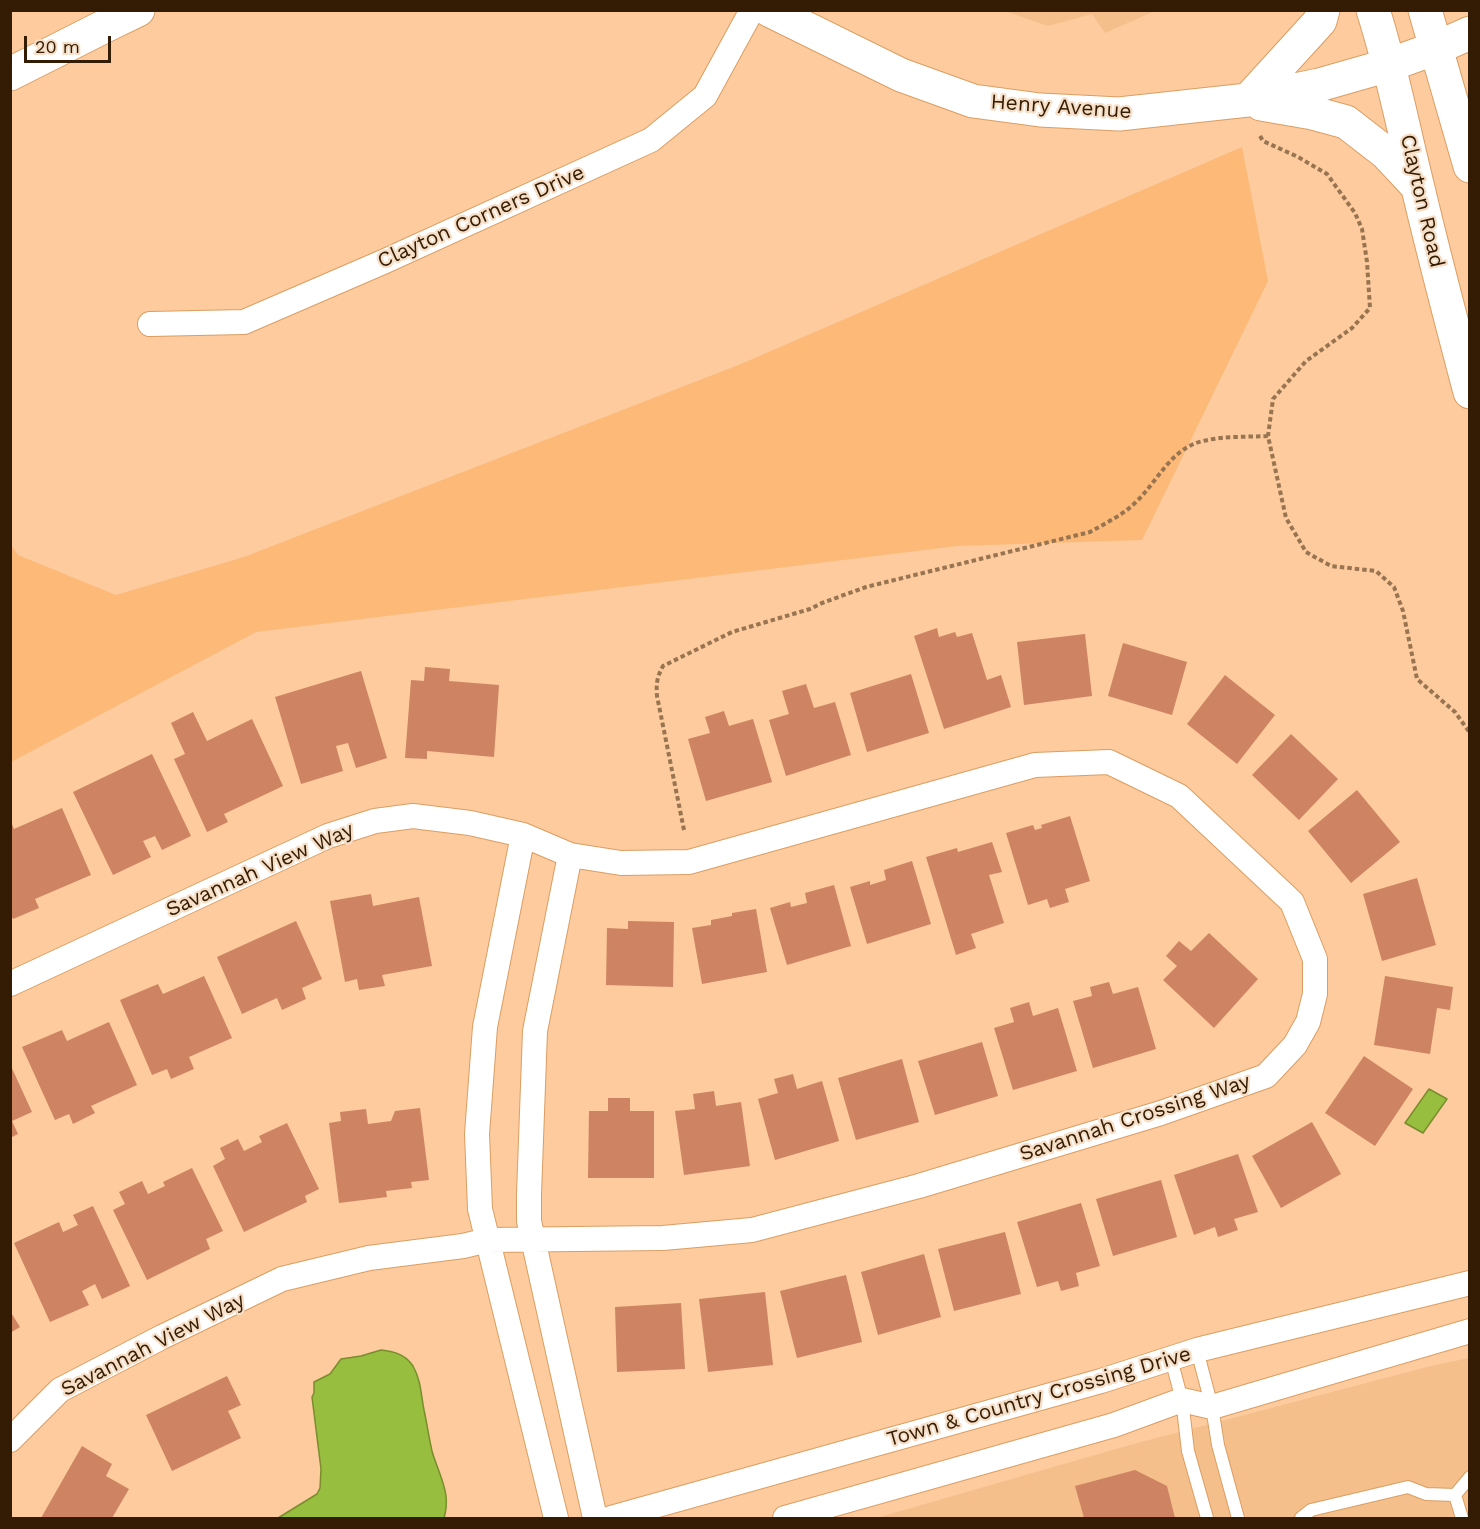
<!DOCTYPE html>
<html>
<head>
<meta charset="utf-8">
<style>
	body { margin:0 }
	#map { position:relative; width:1480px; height:1529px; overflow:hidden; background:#fdcb9d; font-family:"Work Sans",sans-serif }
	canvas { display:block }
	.frame { position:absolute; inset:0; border:12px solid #331c03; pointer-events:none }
	.scale { position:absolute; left:24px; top:36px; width:87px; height:27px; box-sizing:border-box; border:3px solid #331c03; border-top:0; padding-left:8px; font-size:18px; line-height:21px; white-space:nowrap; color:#331c03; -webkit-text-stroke:4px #f7dec7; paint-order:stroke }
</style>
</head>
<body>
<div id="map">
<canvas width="1480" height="1529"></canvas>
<div class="frame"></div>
<div class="scale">20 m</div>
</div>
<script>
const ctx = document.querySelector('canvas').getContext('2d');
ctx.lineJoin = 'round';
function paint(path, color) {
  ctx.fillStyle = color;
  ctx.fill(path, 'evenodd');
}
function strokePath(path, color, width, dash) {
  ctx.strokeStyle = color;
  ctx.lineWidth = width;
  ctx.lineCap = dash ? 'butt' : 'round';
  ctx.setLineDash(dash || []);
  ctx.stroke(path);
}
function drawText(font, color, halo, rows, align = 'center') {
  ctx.font = font + ' "Work Sans",sans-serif';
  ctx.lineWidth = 4.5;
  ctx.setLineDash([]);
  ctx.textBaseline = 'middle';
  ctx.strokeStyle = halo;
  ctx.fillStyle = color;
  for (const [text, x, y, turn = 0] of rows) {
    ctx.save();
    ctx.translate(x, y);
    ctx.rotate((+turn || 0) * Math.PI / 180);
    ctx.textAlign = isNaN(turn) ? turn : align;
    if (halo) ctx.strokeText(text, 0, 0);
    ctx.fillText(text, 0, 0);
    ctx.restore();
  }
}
const built = new Path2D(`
	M 1005,11 L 1005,10 L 1155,11 L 1105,33 L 1092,14 L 1048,26 Z
	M 1469,1358 L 1469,1518 L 876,1518 L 1130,1445 L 1431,1366 Z`);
const green = new Path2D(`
	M 1242,147 L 1268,281 L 1142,540 L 957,546 L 256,632 L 11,762 L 11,545 L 18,555 L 116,595 L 244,557 L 741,364 Z`);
const water = new Path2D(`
	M 1429,1089 L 1447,1099 L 1423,1133 L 1405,1123 Z
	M 381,1350 C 393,1351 406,1355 413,1366 C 421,1380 421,1395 424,1410 C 427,1424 429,1438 432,1451 C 436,1466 444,1480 446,1496 C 447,1504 446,1511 444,1518 L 278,1518 L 317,1494 L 320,1488 L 321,1469 L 312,1397 L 314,1393 L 314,1382 L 330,1374 L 341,1359 L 361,1356 Z`);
const building = new Path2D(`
	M 937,628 L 939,637 L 955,632 L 957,637 L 972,633 L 987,680 L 1001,675 L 1011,707 L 944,729 L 914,636 Z
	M 1085,634 L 1092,696 L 1024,705 L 1017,642 Z
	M 1123,643 L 1187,662 L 1172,715 L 1108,696 Z
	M 425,667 L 450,669 L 449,681 L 499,685 L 494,757 L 427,751 L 427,759 L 405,758 L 411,680 L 424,681 Z
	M 361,671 L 387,758 L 356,768 L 348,743 L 336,746 L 343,771 L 301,784 L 275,697 Z
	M 911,674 L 929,733 L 867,752 L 850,693 Z
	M 1225,675 L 1275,715 L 1237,764 L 1187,724 Z
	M 806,684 L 814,708 L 835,702 L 851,755 L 786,776 L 769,720 L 789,714 L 782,691 Z
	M 724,711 L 729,726 L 753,719 L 772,782 L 706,801 L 688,739 L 710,733 L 705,717 Z
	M 193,712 L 207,741 L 252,719 L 283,786 L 224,814 L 228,822 L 207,832 L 174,759 L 185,754 L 171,723 Z
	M 1291,734 L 1338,779 L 1299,820 L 1252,775 Z
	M 152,754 L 191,836 L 162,850 L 155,836 L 143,841 L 151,857 L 113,875 L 73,792 Z
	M 1357,790 L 1400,842 L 1351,883 L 1308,831 Z
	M 62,808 L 91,875 L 35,899 L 39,908 L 13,919 L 10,913 L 10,820 L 14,829 Z
	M 1070,816 L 1090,881 L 1065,889 L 1069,902 L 1050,908 L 1047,899 L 1028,905 L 1006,833 L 1033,825 L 1035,830 L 1042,828 L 1041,825 Z
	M 992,842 L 1002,872 L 989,875 L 1004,923 L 971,934 L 976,948 L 956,955 L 926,857 L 957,848 L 958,852 Z
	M 912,861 L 931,924 L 867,944 L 850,887 L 870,881 L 870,885 L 886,880 L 884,870 Z
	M 1417,878 L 1436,945 L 1382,961 L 1363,894 Z
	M 834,885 L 851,946 L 787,965 L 770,908 L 790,902 L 791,907 L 807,903 L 805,893 Z
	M 371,894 L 373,906 L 419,897 L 432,966 L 382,975 L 385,986 L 359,990 L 357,979 L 345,982 L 330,901 Z
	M 756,909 L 767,972 L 702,984 L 692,928 L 711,925 L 711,920 L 732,916 L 732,913 Z
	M 296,921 L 322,979 L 302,988 L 306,999 L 282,1010 L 277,998 L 242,1014 L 217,957 Z
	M 628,921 L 674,922 L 673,987 L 606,985 L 607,928 L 628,929 Z
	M 1209,933 L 1258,979 L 1214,1028 L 1163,980 L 1177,966 L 1166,956 L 1179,941 L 1191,951 Z
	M 204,976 L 232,1038 L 189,1057 L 194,1069 L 171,1079 L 167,1069 L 152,1075 L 120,1000 L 158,984 L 163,994 Z
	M 1385,976 L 1453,987 L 1450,1010 L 1437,1008 L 1430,1054 L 1374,1045 Z
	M 1109,982 L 1113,994 L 1138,987 L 1156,1049 L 1093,1068 L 1073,1001 L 1092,996 L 1090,987 Z
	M 1029,1002 L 1033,1016 L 1058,1008 L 1077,1071 L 1013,1090 L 994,1028 L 1014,1022 L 1010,1008 Z
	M 109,1022 L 137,1085 L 91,1106 L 95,1113 L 73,1124 L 69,1114 L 55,1120 L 22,1047 L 62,1030 L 67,1041 Z
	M 982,1042 L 998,1096 L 935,1115 L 918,1061 Z
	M 1364,1056 L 1413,1089 L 1375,1146 L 1325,1113 Z
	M 902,1059 L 919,1122 L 856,1140 L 838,1078 Z
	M 10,1064 L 32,1112 L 12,1121 L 18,1134 L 10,1138 Z
	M 793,1074 L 797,1089 L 822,1081 L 839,1141 L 775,1160 L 758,1099 L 778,1093 L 774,1079 Z
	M 714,1091 L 716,1106 L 741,1102 L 750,1166 L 684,1175 L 675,1111 L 695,1109 L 693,1094 Z
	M 608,1098 L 630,1098 L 630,1111 L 654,1111 L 654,1178 L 588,1178 L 589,1111 L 608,1111 Z
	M 420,1108 L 429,1180 L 411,1182 L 412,1188 L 386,1191 L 387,1197 L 339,1203 L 329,1123 L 341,1121 L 340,1112 L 366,1109 L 368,1124 L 391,1121 L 395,1111 Z
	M 1312,1122 L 1341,1174 L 1281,1208 L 1252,1156 Z
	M 287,1123 L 319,1189 L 305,1196 L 307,1202 L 244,1232 L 213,1166 L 225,1159 L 220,1148 L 238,1139 L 244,1151 L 262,1142 L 259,1136 Z
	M 1238,1154 L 1258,1212 L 1234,1219 L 1238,1230 L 1218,1237 L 1215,1227 L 1194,1235 L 1174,1175 Z
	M 192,1168 L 223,1231 L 206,1239 L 210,1249 L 147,1280 L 113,1210 L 125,1204 L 119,1192 L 142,1181 L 148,1194 L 165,1186 L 163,1182 Z
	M 1161,1180 L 1177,1237 L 1113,1256 L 1096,1199 Z
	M 1081,1203 L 1100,1266 L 1076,1273 L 1079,1286 L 1061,1291 L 1058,1281 L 1037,1287 L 1017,1222 Z
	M 93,1206 L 130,1286 L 102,1299 L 95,1284 L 82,1291 L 89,1305 L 50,1322 L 14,1243 L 59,1222 L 63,1232 L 78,1225 L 73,1215 Z
	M 1005,1232 L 1021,1294 L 954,1311 L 938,1249 Z
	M 924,1254 L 941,1317 L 878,1335 L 861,1272 Z
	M 846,1275 L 862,1342 L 797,1358 L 780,1291 Z
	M 765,1292 L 773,1365 L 708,1372 L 699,1299 Z
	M 681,1303 L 685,1369 L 617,1372 L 615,1307 Z
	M 10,1311 L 20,1327 L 10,1333 Z
	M 227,1376 L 241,1405 L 228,1411 L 241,1438 L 172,1471 L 146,1415 Z
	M 82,1446 L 112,1464 L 106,1476 L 129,1489 L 112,1518 L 41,1518 Z
	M 1135,1470 L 1167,1486 L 1175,1518 L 1084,1518 L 1075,1486 Z`);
const path = new Path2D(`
	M 1260,136 L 1263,141 L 1298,157 L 1327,174 L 1355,213 L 1362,229 L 1367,262 L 1370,308 L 1352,328 L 1306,361 L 1273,399 L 1268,436 L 1286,518 L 1306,552 L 1331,566 L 1376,571 L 1394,587 L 1403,611 L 1417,679 L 1455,712 L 1470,733
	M 684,830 L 657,696 C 656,684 657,677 663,666 L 732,632 L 810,609 L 822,603 L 866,587 L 1090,532 C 1106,523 1123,515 1136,502 C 1158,481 1171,448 1203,441 C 1224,436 1247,437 1268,436`);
const lane = new Path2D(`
	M 1197,1350 L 1212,1407 L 1218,1445 L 1238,1518
	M 1171,1359 L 1182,1400 L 1188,1451 L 1207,1518
	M 1455,1495 L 1462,1518
	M 1455,1495 L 1470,1477
	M 1301,1518 L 1311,1510 L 1408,1487 L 1426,1494 L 1455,1495`);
const street = new Path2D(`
	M 150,324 L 244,322 L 383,262 L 651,140 L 705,96 L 752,10
	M 523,835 L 485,1027 L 477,1134 L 480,1209 L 556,1518
	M 570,855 L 535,1031 L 529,1194 L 529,1221 L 595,1518
	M 10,984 L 328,836 L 375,821 L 413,816 L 470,823 L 523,835 L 570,855 L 621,863 L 689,862 L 1035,765 L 1109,762 L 1179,796 L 1292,902 L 1315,959 L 1315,994 L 1308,1022 L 1295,1045 L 1266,1076 L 1161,1113 L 919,1186 L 752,1230 L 663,1238 L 488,1240 L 463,1246 L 369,1258 L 282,1279 L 162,1337 L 60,1390 L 10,1440
	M 611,1518 L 1101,1381 L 1197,1350 L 1470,1283
	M 785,1518 L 1114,1425 L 1182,1400 L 1212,1407 L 1470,1331`);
const secondary = new Path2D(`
	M 769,10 L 901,75 L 973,101 L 1040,110 L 1119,114 L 1248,100 L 1319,85 L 1389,65 L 1436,48 L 1470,33
	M 1373,10 C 1392,69 1403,128 1418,188 C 1434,256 1452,324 1470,392
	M 1425,10 L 1470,166
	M 10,74 L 107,25 L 138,10
	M 1248,100 L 1320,21 L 1323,10
	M 1261,104 L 1313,113 L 1346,122 L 1386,153 L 1417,186`);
const streetNames = [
	["Henry Avenue",1061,107,4],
	["Clayton Road",1422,201,77],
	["Clayton Corners Drive",481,217,-24],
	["Savannah View Way",260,870,-24],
	["Savannah Crossing Way",1135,1118,-18],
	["Savannah View Way",153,1345,-27],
	["Town & Country Crossing Drive",1039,1397,-16]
];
paint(built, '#f4bf8b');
paint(green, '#fcb978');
paint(water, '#98be3f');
strokePath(water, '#7a8d2d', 1.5);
paint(building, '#ce8362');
strokePath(lane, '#da9e63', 14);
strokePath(street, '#da9e63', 26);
strokePath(secondary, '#da9e63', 35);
strokePath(path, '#987450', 4, [4.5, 3]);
strokePath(lane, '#fff', 12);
strokePath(street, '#fff', 24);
strokePath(secondary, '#fff', 33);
drawText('21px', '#331c03', '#f7dec7', streetNames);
</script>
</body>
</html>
